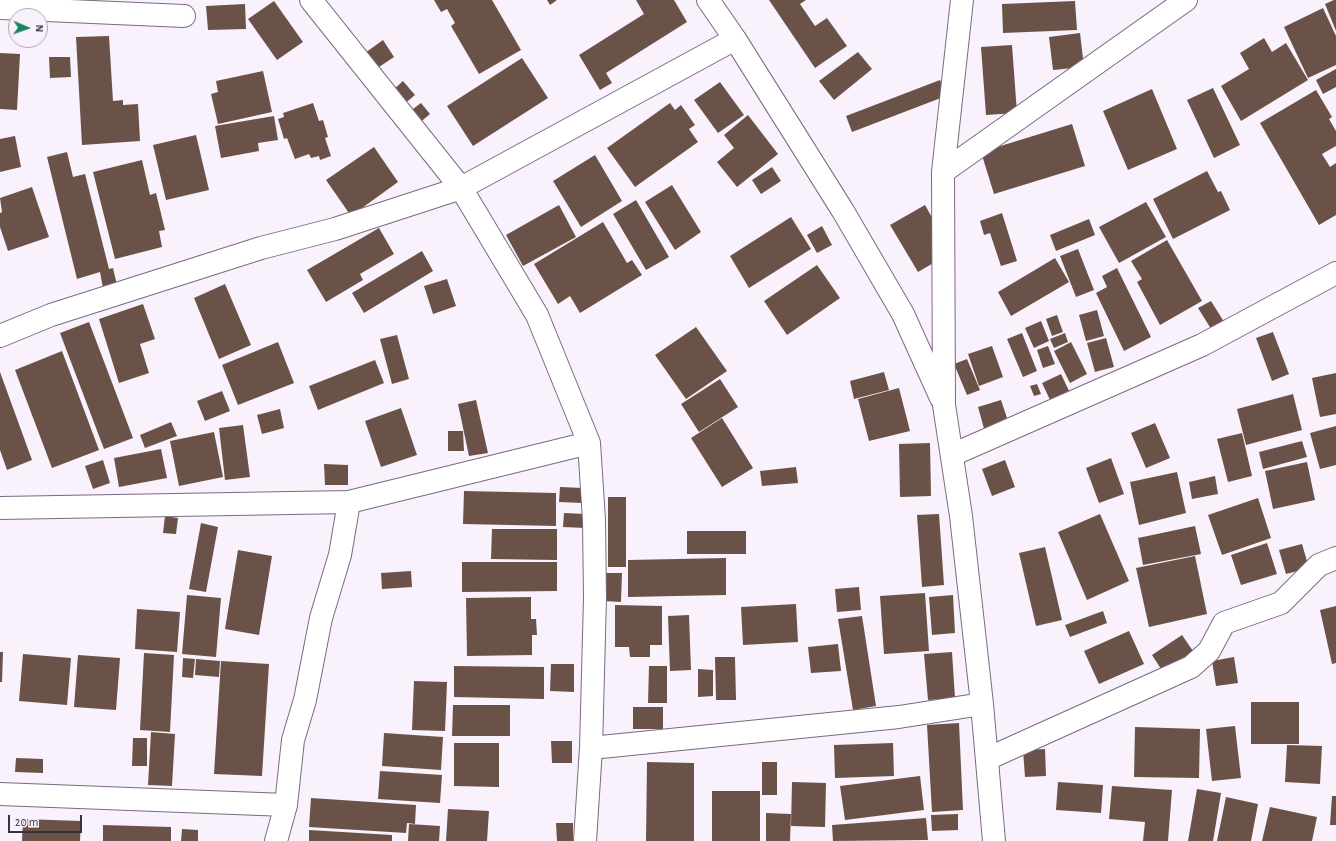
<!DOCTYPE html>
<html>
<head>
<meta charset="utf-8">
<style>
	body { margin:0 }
	#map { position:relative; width:1336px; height:841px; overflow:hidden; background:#f9f2fc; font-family:"Alegreya Sans",sans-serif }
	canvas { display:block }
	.north { position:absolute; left:8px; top:8px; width:40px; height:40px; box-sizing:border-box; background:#f9f2fc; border:1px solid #aca6af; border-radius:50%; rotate:92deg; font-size:11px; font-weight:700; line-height:16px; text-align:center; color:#39333c }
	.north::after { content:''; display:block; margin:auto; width:14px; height:18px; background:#1a835f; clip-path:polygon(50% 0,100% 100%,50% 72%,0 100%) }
	.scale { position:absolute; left:8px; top:815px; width:74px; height:18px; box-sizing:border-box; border:2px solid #39333c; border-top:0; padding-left:5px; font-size:12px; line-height:14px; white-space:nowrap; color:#39333c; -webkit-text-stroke:3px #f9f2fc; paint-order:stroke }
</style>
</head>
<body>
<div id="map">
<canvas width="1336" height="841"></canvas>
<div class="north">N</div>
<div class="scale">20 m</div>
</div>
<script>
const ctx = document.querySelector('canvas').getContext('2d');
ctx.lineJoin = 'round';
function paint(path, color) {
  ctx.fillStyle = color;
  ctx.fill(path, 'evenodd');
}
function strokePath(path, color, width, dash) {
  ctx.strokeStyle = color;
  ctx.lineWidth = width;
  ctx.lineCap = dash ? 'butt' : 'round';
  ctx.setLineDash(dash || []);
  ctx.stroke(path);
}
const building = new Path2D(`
	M 434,0 L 492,0 L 521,50 L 479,74 L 451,26 L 455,23 L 447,9 L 441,12 Z
	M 547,0 L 557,0 L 550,5 Z
	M 636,0 L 674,0 L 687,22 L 606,73 L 612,83 L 600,90 L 579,55 L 644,14 Z
	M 769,0 L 806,0 L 800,4 L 815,26 L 827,18 L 847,46 L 815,68 Z
	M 1334,0 L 1336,0 L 1336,31 L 1325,4 Z
	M 274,1 L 303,42 L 277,60 L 248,19 Z
	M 1075,1 L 1077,30 L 1003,33 L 1002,4 Z
	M 245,4 L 246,29 L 208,30 L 206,6 Z
	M 1323,8 L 1336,36 L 1336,65 L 1308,78 L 1284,27 Z
	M 1080,33 L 1084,67 L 1053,70 L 1049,37 Z
	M 109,36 L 113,101 L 123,100 L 123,105 L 138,104 L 140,141 L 82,145 L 76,37 Z
	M 1264,38 L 1272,52 L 1286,43 L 1308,80 L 1241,121 L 1221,86 L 1249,69 L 1240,53 Z
	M 383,40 L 394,57 L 376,69 L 365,53 Z
	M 1012,45 L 1017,113 L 986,115 L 981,47 Z
	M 858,52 L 872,69 L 834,100 L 819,81 Z
	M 0,53 L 20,54 L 17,110 L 0,109 Z
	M 49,57 L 70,57 L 71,77 L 50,78 Z
	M 522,58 L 548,98 L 473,146 L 447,106 Z
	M 1336,69 L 1336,87 L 1323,94 L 1316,80 Z
	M 263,71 L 272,112 L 218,124 L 211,94 L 218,92 L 216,81 Z
	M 940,80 L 946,96 L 852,132 L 846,116 Z
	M 403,81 L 415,95 L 403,105 L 391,92 Z
	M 720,82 L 744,115 L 718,133 L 694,100 Z
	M 1213,88 L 1240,145 L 1214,158 L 1187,100 Z
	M 1152,89 L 1177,149 L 1128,170 L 1103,111 Z
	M 1316,90 L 1332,117 L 1329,119 L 1336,131 L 1336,146 L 1322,154 L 1330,167 L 1336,163 L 1336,215 L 1319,225 L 1260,123 Z
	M 313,103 L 319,121 L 323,120 L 328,137 L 325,138 L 331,156 L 320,160 L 319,156 L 311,158 L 309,154 L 295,159 L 287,138 L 284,139 L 278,119 L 284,117 L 283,113 Z
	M 421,103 L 430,114 L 418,124 L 409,112 Z
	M 670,103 L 675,110 L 681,105 L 695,125 L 689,129 L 698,142 L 635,187 L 607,148 Z
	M 748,115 L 778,154 L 737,187 L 717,162 L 734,148 L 724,135 Z
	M 274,116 L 278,140 L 258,143 L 259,151 L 221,158 L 215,126 Z
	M 1072,124 L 1085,166 L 994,194 L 981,152 Z
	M 196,135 L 209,190 L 166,200 L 153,145 Z
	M 15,136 L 21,167 L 0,172 L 0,139 Z
	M 374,147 L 398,182 L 351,216 L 326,180 Z
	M 67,152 L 73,177 L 85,174 L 109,269 L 113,268 L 117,285 L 103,288 L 100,272 L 77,279 L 47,157 Z
	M 595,155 L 622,201 L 581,227 L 553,181 Z
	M 142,160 L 150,195 L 156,193 L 165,230 L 159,231 L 162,247 L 115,259 L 93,172 Z
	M 772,167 L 781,181 L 761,194 L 752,180 Z
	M 1207,171 L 1218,192 L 1221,191 L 1230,210 L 1173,239 L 1153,199 Z
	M 672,185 L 701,232 L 675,250 L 645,202 Z
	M 32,187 L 49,237 L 8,251 L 0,227 L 0,213 L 2,212 L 0,198 Z
	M 636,200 L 669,257 L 646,270 L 613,214 Z
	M 1146,202 L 1166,237 L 1119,263 L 1099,227 Z
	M 559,205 L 576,237 L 523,266 L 506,235 Z
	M 925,205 L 943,237 L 942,258 L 918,272 L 890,225 Z
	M 1002,213 L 1017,261 L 1001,266 L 990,233 L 984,235 L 980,221 Z
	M 791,217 L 811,249 L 749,288 L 730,256 Z
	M 1089,219 L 1095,235 L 1056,251 L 1050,235 Z
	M 603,222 L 627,263 L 632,260 L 642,275 L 580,313 L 570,296 L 558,304 L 534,264 Z
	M 822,226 L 832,245 L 817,253 L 807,235 Z
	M 379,228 L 394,254 L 360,274 L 363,280 L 326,302 L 307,270 Z
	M 1167,240 L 1202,301 L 1160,325 L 1137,282 L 1142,279 L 1131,261 Z
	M 1078,249 L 1094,290 L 1076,297 L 1060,256 Z
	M 422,251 L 433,271 L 364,313 L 352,293 Z
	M 1055,258 L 1069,282 L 1011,316 L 998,292 Z
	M 817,265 L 840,298 L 787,335 L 764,301 Z
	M 1117,268 L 1151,337 L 1124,351 L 1096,293 L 1107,287 L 1102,276 Z
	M 447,279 L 456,306 L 433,314 L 424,286 Z
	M 225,284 L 251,345 L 219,359 L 194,298 Z
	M 1211,301 L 1226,325 L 1213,332 L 1198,308 Z
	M 143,304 L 155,339 L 140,344 L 149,373 L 119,383 L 99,319 Z
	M 1097,310 L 1104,336 L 1086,341 L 1079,315 Z
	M 1057,315 L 1063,332 L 1052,336 L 1046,319 Z
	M 1041,321 L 1049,341 L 1034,348 L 1025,328 Z
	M 89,322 L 133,438 L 104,449 L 60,333 Z
	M 696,327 L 727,371 L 686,399 L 655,355 Z
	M 1273,332 L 1289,374 L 1272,381 L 1256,338 Z
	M 1022,333 L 1037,371 L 1023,377 L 1007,339 Z
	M 1065,333 L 1068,342 L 1054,348 L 1050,339 Z
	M 397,335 L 409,379 L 392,384 L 380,339 Z
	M 1106,338 L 1114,367 L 1095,372 L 1087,343 Z
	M 278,342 L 294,383 L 238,405 L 222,365 Z
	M 1071,342 L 1087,374 L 1070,383 L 1054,351 Z
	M 992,346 L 1003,377 L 979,386 L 968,354 Z
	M 1048,346 L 1055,364 L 1043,368 L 1037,350 Z
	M 62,351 L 99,450 L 52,468 L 15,370 Z
	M 967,359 L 980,390 L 967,395 L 954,364 Z
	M 375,360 L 384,383 L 318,410 L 309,386 Z
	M 0,372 L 32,460 L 7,470 L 0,450 Z
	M 884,372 L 889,390 L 854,399 L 850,381 Z
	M 1336,373 L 1336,414 L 1320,417 L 1312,378 Z
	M 1061,374 L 1070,393 L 1051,402 L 1042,383 Z
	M 720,379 L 738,407 L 699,432 L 681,404 Z
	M 1037,384 L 1041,394 L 1034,396 L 1030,386 Z
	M 899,388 L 910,431 L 869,441 L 858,399 Z
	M 222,391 L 230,411 L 205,421 L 197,401 Z
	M 1293,394 L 1302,430 L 1246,445 L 1237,409 Z
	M 476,400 L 488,453 L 469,456 L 458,404 Z
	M 1001,400 L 1009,424 L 985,432 L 978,407 Z
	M 401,408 L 417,455 L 381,467 L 365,421 Z
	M 280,409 L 284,428 L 262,434 L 257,415 Z
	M 722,418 L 753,468 L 722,487 L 691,438 Z
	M 171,422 L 177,436 L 145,448 L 140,435 Z
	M 1155,423 L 1170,458 L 1146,468 L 1131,433 Z
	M 243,425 L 250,477 L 225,480 L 219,428 Z
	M 1336,426 L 1336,465 L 1320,469 L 1310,433 Z
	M 448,431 L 463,431 L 464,451 L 448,451 Z
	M 214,432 L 223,477 L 179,486 L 170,441 Z
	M 1242,433 L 1252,476 L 1228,482 L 1217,439 Z
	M 1302,441 L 1307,457 L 1263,469 L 1259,452 Z
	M 930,443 L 931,496 L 900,497 L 899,444 Z
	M 161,449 L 167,478 L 119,487 L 114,458 Z
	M 1111,458 L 1124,494 L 1099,503 L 1086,468 Z
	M 103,460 L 110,483 L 93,489 L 85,466 Z
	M 1005,460 L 1015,487 L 992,496 L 982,469 Z
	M 1307,462 L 1315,500 L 1273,509 L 1265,471 Z
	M 324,464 L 348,465 L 348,485 L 325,485 Z
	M 796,467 L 798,483 L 762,486 L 760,471 Z
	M 1177,472 L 1186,513 L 1139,525 L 1130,482 Z
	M 1215,476 L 1218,494 L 1192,499 L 1189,482 Z
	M 560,487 L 583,488 L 582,503 L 559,502 Z
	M 464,491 L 556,493 L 556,526 L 463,524 Z
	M 608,497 L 626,497 L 626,567 L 608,567 Z
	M 1258,498 L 1271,538 L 1222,555 L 1208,515 Z
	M 564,513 L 585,514 L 585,528 L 563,527 Z
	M 939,514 L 944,585 L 922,587 L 917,515 Z
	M 1100,514 L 1129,581 L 1087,600 L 1058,532 Z
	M 165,516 L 178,518 L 176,534 L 163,533 Z
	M 201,523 L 218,527 L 206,592 L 189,589 Z
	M 1195,526 L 1201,554 L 1143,565 L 1138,538 Z
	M 492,529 L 557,529 L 557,560 L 491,559 Z
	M 687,531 L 746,531 L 746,554 L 687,554 Z
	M 1267,543 L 1277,574 L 1241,585 L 1231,555 Z
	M 1302,544 L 1309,568 L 1286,574 L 1279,550 Z
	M 1045,547 L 1062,620 L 1036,626 L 1019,553 Z
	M 238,550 L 272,556 L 259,635 L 225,629 Z
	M 1195,556 L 1207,614 L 1149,627 L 1136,568 Z
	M 726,558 L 726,595 L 628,597 L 628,560 Z
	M 462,562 L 557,562 L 557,591 L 462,592 Z
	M 411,571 L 412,587 L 382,589 L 381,573 Z
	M 604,573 L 622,573 L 621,602 L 603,601 Z
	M 859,587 L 861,610 L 837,612 L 835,589 Z
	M 925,593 L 929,651 L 884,654 L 880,596 Z
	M 187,595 L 221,598 L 216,657 L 182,654 Z
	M 953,595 L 955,633 L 932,635 L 929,597 Z
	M 531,597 L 531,619 L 536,619 L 537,635 L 532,635 L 532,655 L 467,656 L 466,598 Z
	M 796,604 L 798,642 L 743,645 L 741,607 Z
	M 615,605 L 662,606 L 662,645 L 650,645 L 650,657 L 630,657 L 629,647 L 615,647 Z
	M 1336,606 L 1336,663 L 1332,664 L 1320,610 Z
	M 137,609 L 180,612 L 177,652 L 135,649 Z
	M 1103,611 L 1107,623 L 1070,637 L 1065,625 Z
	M 689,615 L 691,670 L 670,671 L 668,616 Z
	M 862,616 L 876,706 L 853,710 L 838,619 Z
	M 1129,631 L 1144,664 L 1099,684 L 1084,651 Z
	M 1182,635 L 1193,651 L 1163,672 L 1152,655 Z
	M 838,644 L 841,671 L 811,673 L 808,647 Z
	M 0,652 L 3,652 L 2,682 L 0,682 Z
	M 952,652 L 955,698 L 928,700 L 924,654 Z
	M 144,653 L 174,655 L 170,732 L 140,730 Z
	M 23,654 L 71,658 L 67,705 L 19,701 Z
	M 78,655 L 120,658 L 116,710 L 74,707 Z
	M 715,657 L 735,657 L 736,700 L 716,700 Z
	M 1234,657 L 1238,683 L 1216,686 L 1212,661 Z
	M 183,658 L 195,659 L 193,678 L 182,677 Z
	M 196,659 L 220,661 L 219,677 L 195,675 Z
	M 221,661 L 269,664 L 262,776 L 214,774 Z
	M 551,664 L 574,664 L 574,692 L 550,691 Z
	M 454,666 L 544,667 L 544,699 L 454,697 Z
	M 649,666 L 667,666 L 667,703 L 648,703 Z
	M 698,669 L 713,670 L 713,696 L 698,697 Z
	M 414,681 L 447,682 L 445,731 L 412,730 Z
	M 1251,702 L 1299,702 L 1299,744 L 1251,744 Z
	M 453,705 L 510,705 L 510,736 L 452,736 Z
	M 633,707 L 663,707 L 663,729 L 633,729 Z
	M 959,723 L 963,810 L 932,812 L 927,725 Z
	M 1235,726 L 1241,778 L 1212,781 L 1206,729 Z
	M 1135,727 L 1200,729 L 1199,778 L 1134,777 Z
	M 151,732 L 175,734 L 172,786 L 148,785 Z
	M 384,733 L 443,737 L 441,770 L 382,766 Z
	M 133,738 L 147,738 L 147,766 L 132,766 Z
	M 551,741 L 572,741 L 572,763 L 552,763 Z
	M 454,743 L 499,743 L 499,787 L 454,786 Z
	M 893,743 L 894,776 L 835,778 L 834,745 Z
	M 1287,745 L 1322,746 L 1320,784 L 1285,782 Z
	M 1045,749 L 1046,776 L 1025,777 L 1023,750 Z
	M 16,758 L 43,759 L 43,773 L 15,772 Z
	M 647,762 L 694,763 L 694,841 L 646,841 Z
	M 762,762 L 777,762 L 777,795 L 762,795 Z
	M 380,771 L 442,775 L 440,803 L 378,799 Z
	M 920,776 L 924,810 L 845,820 L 840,786 Z
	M 792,782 L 826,783 L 825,827 L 791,826 Z
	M 1058,782 L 1103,785 L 1101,813 L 1056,810 Z
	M 1112,786 L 1172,790 L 1168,841 L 1143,841 L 1145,822 L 1109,819 Z
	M 1197,789 L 1221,793 L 1213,841 L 1188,841 Z
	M 712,791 L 760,791 L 760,841 L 712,841 Z
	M 1332,796 L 1336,796 L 1336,825 L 1330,825 Z
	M 1226,797 L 1258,804 L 1251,841 L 1217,841 Z
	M 311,798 L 416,805 L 415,824 L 407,823 L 406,833 L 309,827 Z
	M 1270,807 L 1317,817 L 1312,841 L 1262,841 Z
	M 448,809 L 489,811 L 487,841 L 446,841 Z
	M 766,813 L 791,814 L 790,841 L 766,841 Z
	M 958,814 L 958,830 L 932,831 L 931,815 Z
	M 926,818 L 928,840 L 833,841 L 832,825 Z
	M 23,819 L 81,821 L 80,841 L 22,841 Z
	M 556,823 L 573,823 L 573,841 L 557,841 Z
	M 409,824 L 440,826 L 439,841 L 408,841 Z
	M 103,825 L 171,827 L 171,841 L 103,841 Z
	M 182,829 L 198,830 L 198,841 L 181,841 Z
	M 309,830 L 392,835 L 392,841 L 309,841 Z`);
const minor = new Path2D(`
	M 311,0 L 461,188 L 537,315 L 589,443 L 594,520 L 595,598 L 591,748 L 585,841
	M 708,0 L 735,39 L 843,211 L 903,314 L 941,398
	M 962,0 L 943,172 L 944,405 L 961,516 L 982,704 L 994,841
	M 0,8 L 184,16
	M 943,172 L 1186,0
	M 0,336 L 51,315 L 261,248 L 335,229 L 461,188 L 735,39
	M 952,455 L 1202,345 L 1336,273
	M 0,508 L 349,502 L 589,443
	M 591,748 L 899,717 L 982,704
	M 987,759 L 1191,667 L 1209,651 L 1224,623 L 1281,603 L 1319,565 L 1336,558
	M 0,794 L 286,805
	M 276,841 L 286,805 L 293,740 L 305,700 L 321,618 L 340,555 L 349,502`);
paint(building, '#6b5248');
strokePath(minor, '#7a6a80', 24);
strokePath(minor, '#fff', 22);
</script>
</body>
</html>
